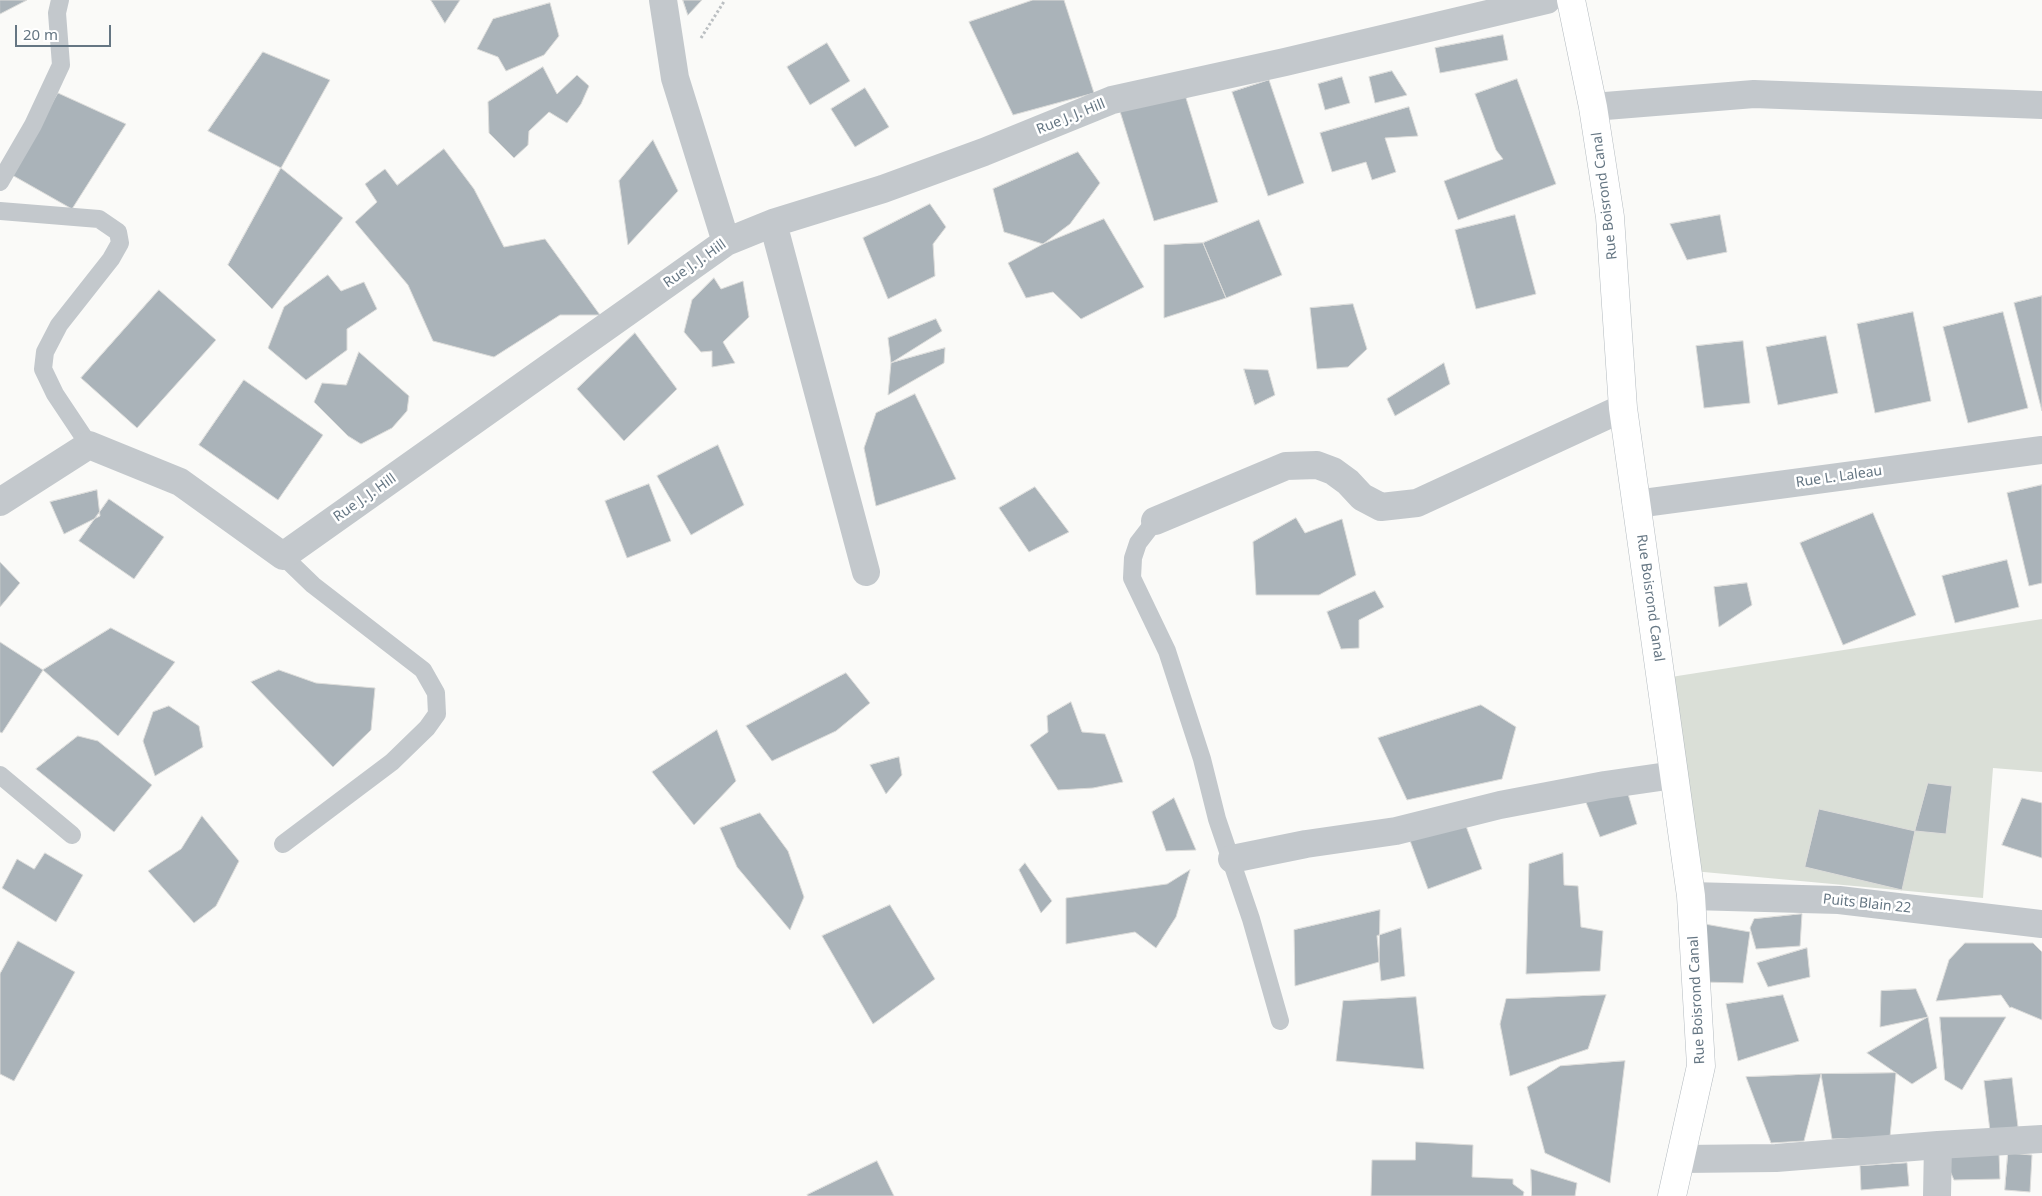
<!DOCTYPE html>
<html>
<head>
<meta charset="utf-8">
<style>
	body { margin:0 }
	#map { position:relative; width:2042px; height:1196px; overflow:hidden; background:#fafaf8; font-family:"Noto Sans",sans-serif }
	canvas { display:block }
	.scale { position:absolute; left:15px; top:25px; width:96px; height:22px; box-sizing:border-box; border:2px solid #657683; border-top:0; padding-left:6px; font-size:15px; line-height:18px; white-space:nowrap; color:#657683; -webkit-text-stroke:4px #fff; paint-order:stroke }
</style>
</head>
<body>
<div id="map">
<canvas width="2042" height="1196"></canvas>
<div class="scale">20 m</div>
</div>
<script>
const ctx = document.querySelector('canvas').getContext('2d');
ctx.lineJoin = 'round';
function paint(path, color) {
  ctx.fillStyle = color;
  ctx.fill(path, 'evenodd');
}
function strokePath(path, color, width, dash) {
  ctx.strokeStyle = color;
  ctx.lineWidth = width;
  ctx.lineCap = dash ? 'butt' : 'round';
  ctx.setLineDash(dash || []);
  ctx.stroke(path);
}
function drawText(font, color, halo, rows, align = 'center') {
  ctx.font = font + ' "Noto Sans",sans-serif';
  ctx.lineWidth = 5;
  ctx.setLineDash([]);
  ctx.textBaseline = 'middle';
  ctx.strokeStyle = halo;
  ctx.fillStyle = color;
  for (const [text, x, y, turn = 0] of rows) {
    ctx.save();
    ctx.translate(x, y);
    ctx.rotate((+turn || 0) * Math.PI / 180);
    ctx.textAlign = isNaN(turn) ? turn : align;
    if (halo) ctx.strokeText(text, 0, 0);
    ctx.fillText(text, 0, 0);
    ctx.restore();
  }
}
const green = new Path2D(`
	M 2042,619 L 2042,772 L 1993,768 L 1983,898 L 1693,871 L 1671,677 Z`);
const building = new Path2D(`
	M 0,0 L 27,0 L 0,14 Z
	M 431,0 L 460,0 L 445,23 Z
	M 683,0 L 702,0 L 688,15 Z
	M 1033,0 L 1064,0 L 1094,93 L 1013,115 L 969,22 Z
	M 550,3 L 559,36 L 544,55 L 506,71 L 498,57 L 477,49 L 493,19 Z
	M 1503,35 L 1508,60 L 1440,73 L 1435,48 Z
	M 827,43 L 850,81 L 810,105 L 787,67 Z
	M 263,52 L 330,80 L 281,168 L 208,131 Z
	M 543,67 L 557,94 L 577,75 L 589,86 L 581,104 L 567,123 L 549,112 L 529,131 L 528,145 L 514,158 L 489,133 L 488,102 Z
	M 1392,71 L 1407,95 L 1375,103 L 1369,77 Z
	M 1342,77 L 1350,103 L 1325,110 L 1318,84 Z
	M 1517,79 L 1556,184 L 1458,220 L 1444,181 L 1503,159 L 1496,150 L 1475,94 Z
	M 1269,80 L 1304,183 L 1268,196 L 1232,92 Z
	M 1182,85 L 1218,202 L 1154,221 L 1118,105 Z
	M 865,88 L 889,127 L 855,147 L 831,109 Z
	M 58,93 L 126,124 L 72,209 L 12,175 Z
	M 1409,107 L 1418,136 L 1385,138 L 1396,172 L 1372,180 L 1366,162 L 1332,172 L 1320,133 Z
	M 653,140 L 678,191 L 628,245 L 619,181 Z
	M 444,149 L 474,189 L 504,247 L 545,239 L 600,315 L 560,315 L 494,357 L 433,341 L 408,285 L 355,222 L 377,202 L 365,184 L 385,169 L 397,185 Z
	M 1078,152 L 1100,183 L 1070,224 L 1043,244 L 1004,232 L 993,189 Z
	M 281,168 L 343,218 L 272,309 L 228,265 Z
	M 930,204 L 946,227 L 933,244 L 935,276 L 888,299 L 863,238 Z
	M 1515,215 L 1536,294 L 1476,309 L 1455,230 Z
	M 1720,215 L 1727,252 L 1687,260 L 1670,224 Z
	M 1104,219 L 1144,287 L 1081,319 L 1053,292 L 1026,298 L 1008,263 L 1043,244 Z
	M 1259,220 L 1282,275 L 1226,298 L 1203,243 Z
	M 1203,243 L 1226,298 L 1164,318 L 1164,245 Z
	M 328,275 L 341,291 L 364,282 L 377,309 L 347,329 L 347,350 L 306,380 L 268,348 L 284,307 Z
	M 714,278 L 721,289 L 743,281 L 749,317 L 723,342 L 735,363 L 712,367 L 712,351 L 701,352 L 684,332 L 692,300 Z
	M 159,290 L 216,340 L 137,428 L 81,378 Z
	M 2042,296 L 2042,411 L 2014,303 Z
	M 1353,304 L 1367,349 L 1348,367 L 1317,369 L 1310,308 Z
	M 1913,312 L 1931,401 L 1875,413 L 1857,324 Z
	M 2003,312 L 2028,408 L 1968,423 L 1943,327 Z
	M 936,319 L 942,331 L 891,363 L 888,338 Z
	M 635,333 L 677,389 L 624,441 L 577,389 Z
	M 1826,336 L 1838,393 L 1778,405 L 1766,347 Z
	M 1743,341 L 1750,403 L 1704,408 L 1696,346 Z
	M 945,348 L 944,363 L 888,395 L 891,363 Z
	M 359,352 L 409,396 L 407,411 L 392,428 L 361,444 L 348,436 L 314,402 L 322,383 L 346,385 Z
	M 1444,363 L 1450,384 L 1395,416 L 1387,399 Z
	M 1244,369 L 1268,370 L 1275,395 L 1255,405 Z
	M 244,380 L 323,435 L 278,500 L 199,445 Z
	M 915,394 L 956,479 L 876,506 L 864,448 L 876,413 Z
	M 718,445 L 744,505 L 691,535 L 657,476 Z
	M 649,484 L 671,541 L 627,558 L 605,501 Z
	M 2042,485 L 2042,583 L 2029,586 L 2007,493 Z
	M 1035,487 L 1069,532 L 1029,552 L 999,508 Z
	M 97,490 L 100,516 L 64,534 L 50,502 Z
	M 109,499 L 164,537 L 134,579 L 79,541 Z
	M 1873,513 L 1916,615 L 1843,645 L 1800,543 Z
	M 1296,518 L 1305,533 L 1342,519 L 1356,575 L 1319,595 L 1256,595 L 1253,542 Z
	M 2007,560 L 2019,607 L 1955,623 L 1942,576 Z
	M 0,562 L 20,583 L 0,607 Z
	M 1747,583 L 1752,605 L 1719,627 L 1714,587 Z
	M 1375,591 L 1384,607 L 1359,620 L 1359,648 L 1341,649 L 1327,612 Z
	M 111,628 L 175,662 L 118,736 L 43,670 Z
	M 0,642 L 43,670 L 2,733 L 0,732 Z
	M 279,670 L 316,683 L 375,688 L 371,730 L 333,767 L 251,682 Z
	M 846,673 L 870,703 L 836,731 L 772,761 L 746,726 Z
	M 1071,702 L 1082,732 L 1105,734 L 1123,782 L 1093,788 L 1058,790 L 1030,745 L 1048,732 L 1047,716 Z
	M 1481,705 L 1516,727 L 1502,779 L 1407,800 L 1378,738 Z
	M 169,706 L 199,726 L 203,747 L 155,776 L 143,741 L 153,712 Z
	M 717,730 L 736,781 L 694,825 L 652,772 Z
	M 78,736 L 98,741 L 152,785 L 114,832 L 36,769 Z
	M 899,757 L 902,775 L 886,794 L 870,765 Z
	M 1928,783 L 1952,786 L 1946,834 L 1915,831 Z
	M 1628,794 L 1637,824 L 1600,837 L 1585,800 Z
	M 1174,798 L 1196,850 L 1166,851 L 1152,812 Z
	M 2022,798 L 2042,803 L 2042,858 L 2002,845 Z
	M 1819,809 L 1915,831 L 1902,890 L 1805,867 Z
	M 760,813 L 788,851 L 804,897 L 790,930 L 737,867 L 720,828 Z
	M 202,816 L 239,861 L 216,906 L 194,923 L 148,871 L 181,849 Z
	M 1463,818 L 1482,869 L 1428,889 L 1409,838 Z
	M 45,853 L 83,875 L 56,922 L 2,888 L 17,859 L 34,869 Z
	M 1563,853 L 1564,885 L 1578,886 L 1581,927 L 1603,931 L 1600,971 L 1526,974 L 1529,864 Z
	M 1025,863 L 1052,901 L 1041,913 L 1019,870 Z
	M 1190,870 L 1176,917 L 1156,948 L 1135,932 L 1066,944 L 1066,898 L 1167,884 Z
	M 890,905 L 935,979 L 873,1024 L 822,936 Z
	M 1380,910 L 1379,962 L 1295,986 L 1294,930 Z
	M 1802,914 L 1800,946 L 1756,949 L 1750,928 L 1754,919 Z
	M 1699,923 L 1750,932 L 1743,983 L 1702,982 Z
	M 1401,928 L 1405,976 L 1381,981 L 1377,936 Z
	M 18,941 L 75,972 L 14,1081 L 0,1074 L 0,974 Z
	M 1965,943 L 2033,943 L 2042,952 L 2042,1020 L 2011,1007 L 2010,1008 L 2001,995 L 1936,1001 L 1949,960 Z
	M 1807,948 L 1810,977 L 1768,987 L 1757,963 Z
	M 1916,989 L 1928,1017 L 1880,1027 L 1881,991 Z
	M 1606,995 L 1588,1049 L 1510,1076 L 1500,1024 L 1506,999 Z
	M 1783,995 L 1799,1041 L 1738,1061 L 1726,1004 Z
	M 1416,997 L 1424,1069 L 1336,1061 L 1343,1001 Z
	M 1928,1017 L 1937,1068 L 1912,1084 L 1867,1053 Z
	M 1940,1017 L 2006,1017 L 1962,1090 L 1945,1080 Z
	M 1625,1061 L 1610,1183 L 1545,1153 L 1527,1087 L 1560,1066 Z
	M 1896,1073 L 1890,1137 L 1832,1139 L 1821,1074 Z
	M 1821,1074 L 1804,1141 L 1771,1143 L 1746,1077 Z
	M 2012,1078 L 2018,1127 L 1990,1131 L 1984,1081 Z
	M 1416,1142 L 1473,1145 L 1472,1177 L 1513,1179 L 1513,1184 L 1524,1192 L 1523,1196 L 1371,1196 L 1372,1160 L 1415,1160 Z
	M 1999,1153 L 2000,1179 L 1954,1180 L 1943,1155 Z
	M 2008,1153 L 2032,1155 L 2030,1192 L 2005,1190 Z
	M 877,1161 L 894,1196 L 808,1196 L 807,1195 Z
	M 1907,1163 L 1909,1186 L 1861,1190 L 1860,1166 Z
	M 1531,1169 L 1577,1183 L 1575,1196 L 1532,1196 Z`);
const path = new Path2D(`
	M 701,38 L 725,0`);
const lane = new Path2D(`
	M 0,182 L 33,125 L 61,65 L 57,13 L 60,0
	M 0,211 L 99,219 L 118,232 L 120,243 L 111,259 L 59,325 L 45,352 L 43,369 L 55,394 L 89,445
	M 1155,521 L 1138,543 L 1133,558 L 1132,578 L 1167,651 L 1202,759 L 1217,819 L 1251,919 L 1280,1021
	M 283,556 L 313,585 L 423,670 L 436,693 L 437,714 L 427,728 L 392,762 L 283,844
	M 0,775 L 72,835`);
const street = new Path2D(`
	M 663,0 L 675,78 L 726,242
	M 1593,107 L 1754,94 L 2042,105
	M 773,223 L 866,572
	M 0,502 L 89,445 L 180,482 L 283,556 L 726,242 L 773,223 L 883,189 L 984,152 L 1112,100 L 1285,62 L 1547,0
	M 1636,504 L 2042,450
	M 1155,521 L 1286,466 L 1317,465 L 1333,471 L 1348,482 L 1362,497 L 1381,507 L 1417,503 L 1623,408
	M 1232,859 L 1306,844 L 1396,831 L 1500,805 L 1605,785 L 1674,775
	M 1691,896 L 1839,900 L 2042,924
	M 1682,1159 L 1776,1158 L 1938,1145 L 2042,1139
	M 1937,1196 L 1938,1145`);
const secondary = new Path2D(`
	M 1571,0 L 1593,107 L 1610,217 L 1623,408 L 1691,896 L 1701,1066 L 1672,1196`);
const streetNames = [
	["Rue J. J. Hill",1071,117,-22],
	["Rue Boisrond Canal",1605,196,-97],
	["Rue J. J. Hill",695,264,-35],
	["Rue L. Laleau",1839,477,-8],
	["Rue J. J. Hill",365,498,-35],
	["Rue Boisrond Canal",1650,598,82],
	["Puits Blain 22",1867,904,6],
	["Rue Boisrond Canal",1697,1000,-93]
];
paint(green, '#dadfd7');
paint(building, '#aab3b9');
strokePath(building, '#dcdcda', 1);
strokePath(secondary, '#b3babf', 29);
strokePath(path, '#bbbfc2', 3, [2.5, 2.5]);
strokePath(lane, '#c3c8cc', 18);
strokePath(street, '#c3c8cc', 28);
strokePath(secondary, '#fff', 28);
drawText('14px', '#657683', '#fff', streetNames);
</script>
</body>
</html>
